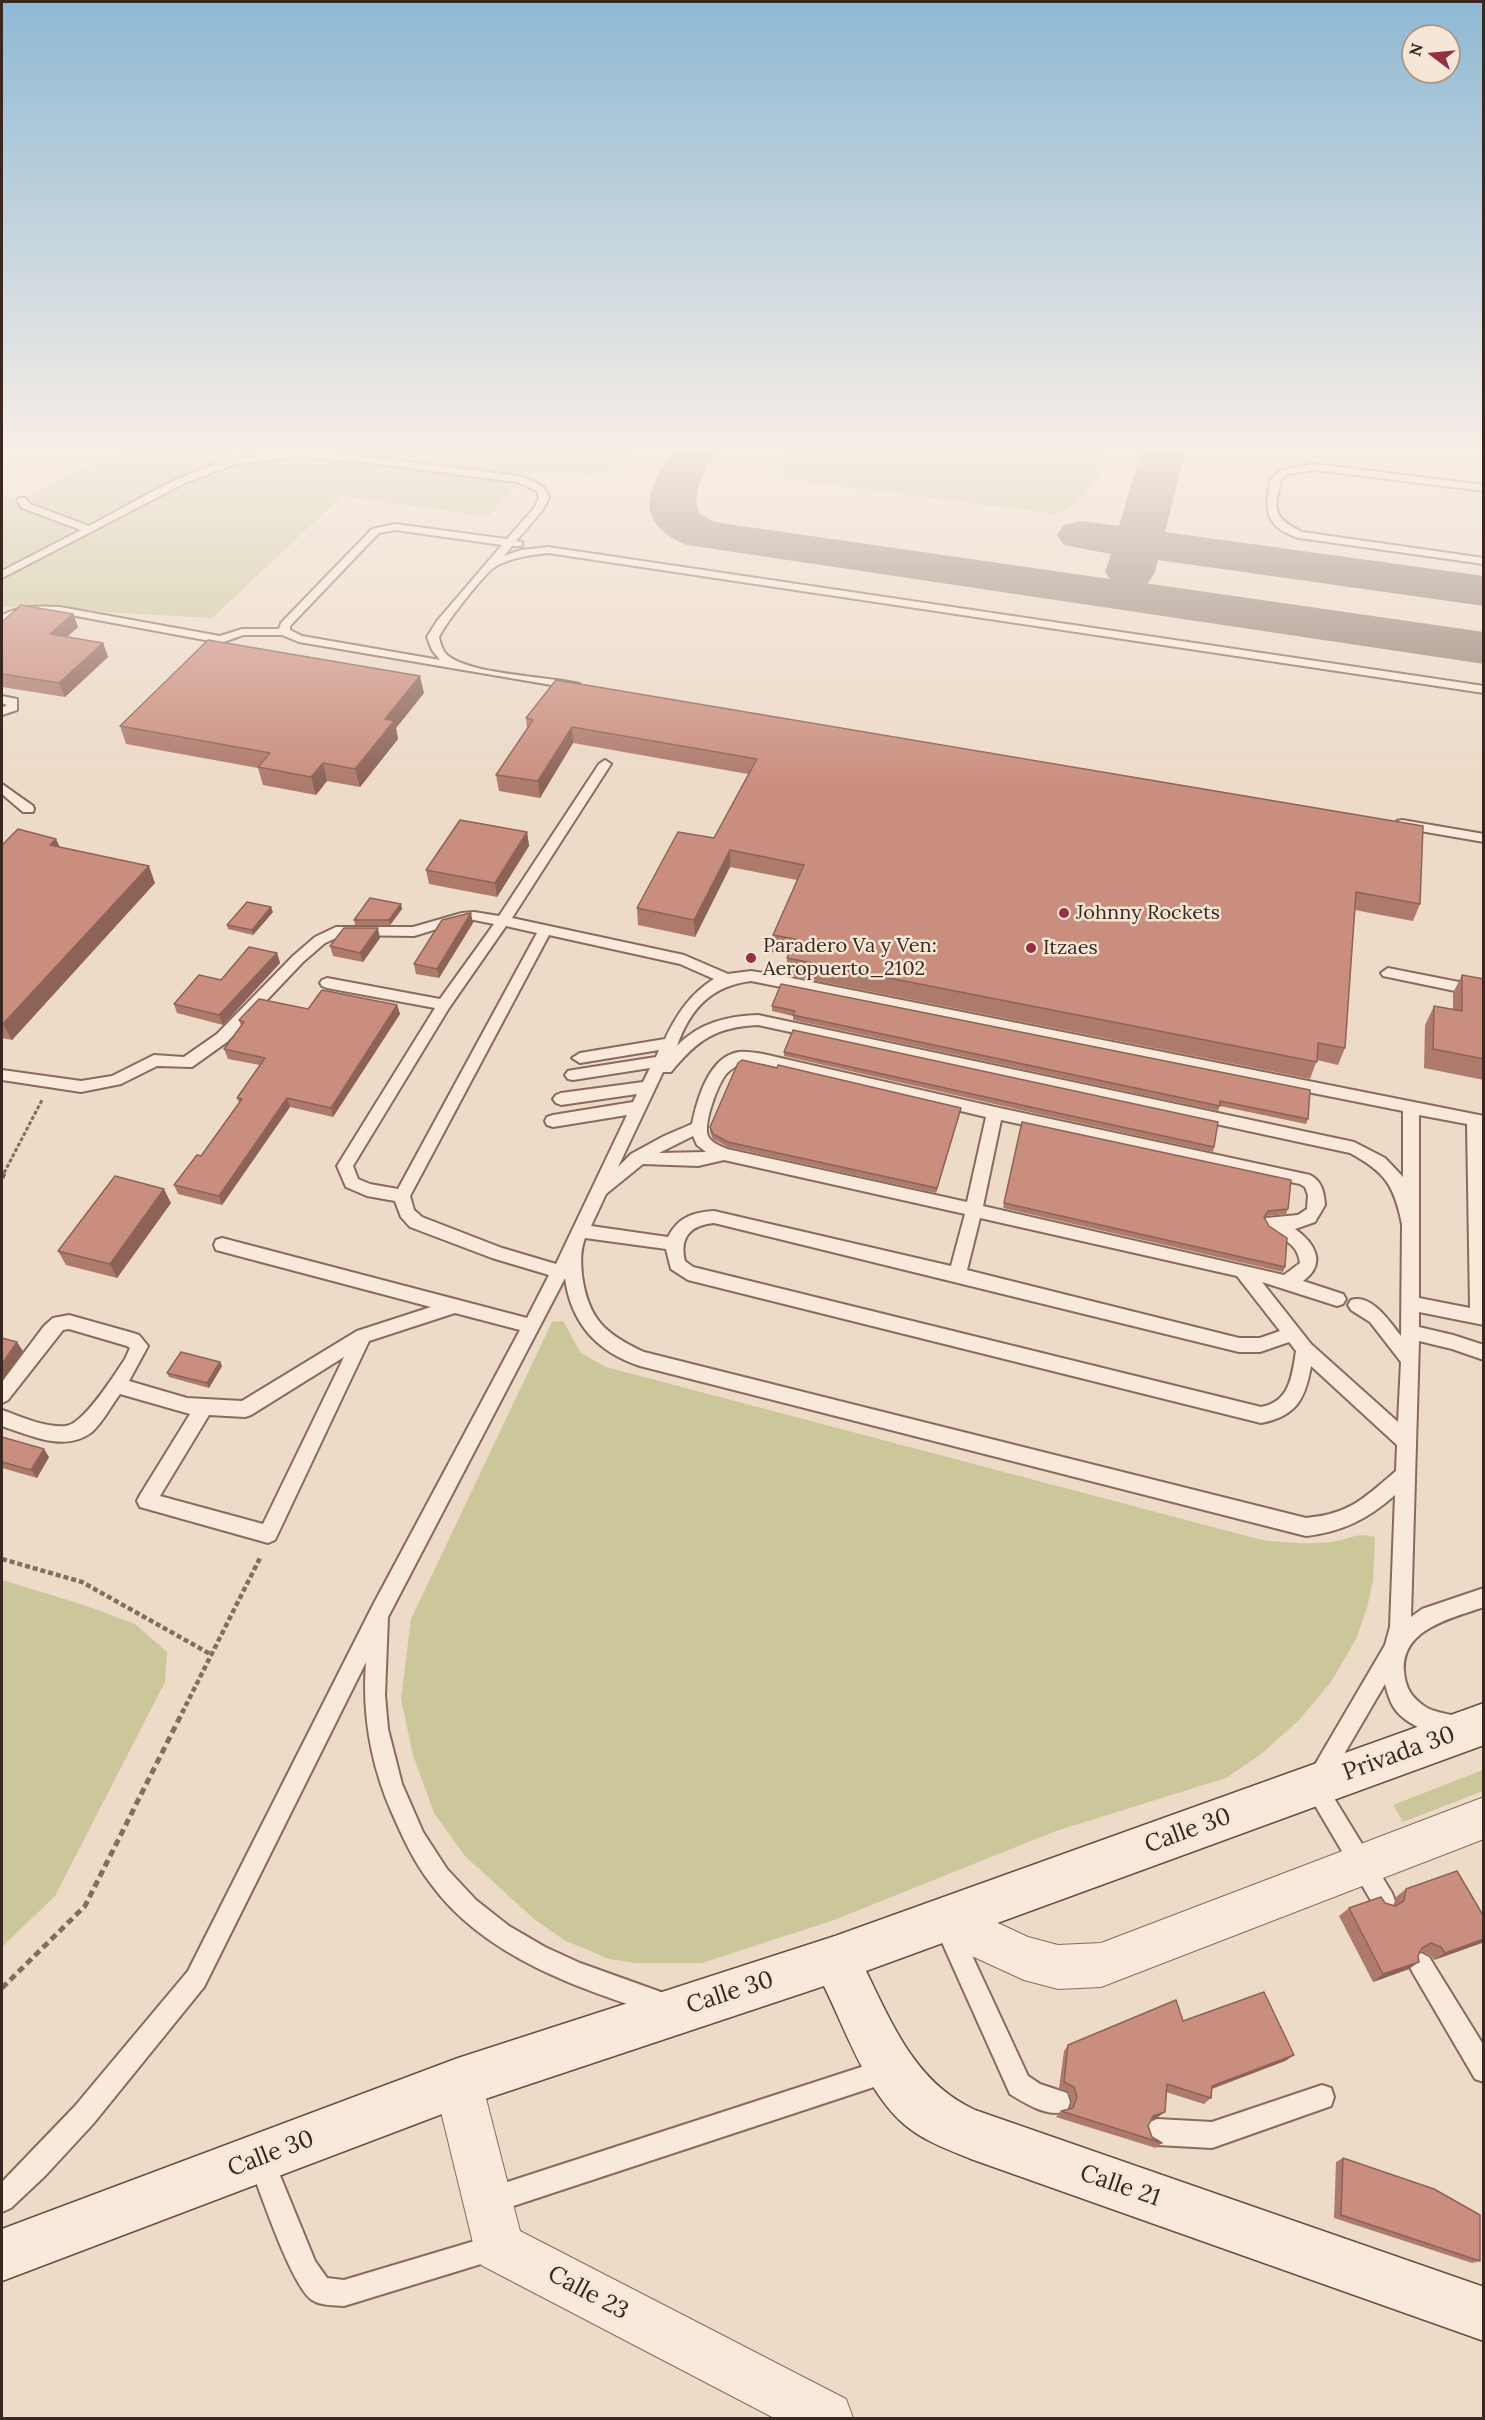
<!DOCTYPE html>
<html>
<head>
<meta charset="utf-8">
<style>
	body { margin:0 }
	#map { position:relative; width:1485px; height:2420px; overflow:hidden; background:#eddac7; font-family:Lora,serif }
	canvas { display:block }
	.frame { position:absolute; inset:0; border:3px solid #392720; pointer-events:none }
	.north { position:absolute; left:1401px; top:24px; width:60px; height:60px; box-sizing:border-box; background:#f5e6d6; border:2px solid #aa9a8d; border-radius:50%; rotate:286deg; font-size:16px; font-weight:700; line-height:24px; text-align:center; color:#392720 }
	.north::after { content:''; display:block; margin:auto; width:21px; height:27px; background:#952f44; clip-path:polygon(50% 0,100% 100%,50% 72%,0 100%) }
</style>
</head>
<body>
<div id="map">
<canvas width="1485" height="2420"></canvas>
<div class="frame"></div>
<div class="north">N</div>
</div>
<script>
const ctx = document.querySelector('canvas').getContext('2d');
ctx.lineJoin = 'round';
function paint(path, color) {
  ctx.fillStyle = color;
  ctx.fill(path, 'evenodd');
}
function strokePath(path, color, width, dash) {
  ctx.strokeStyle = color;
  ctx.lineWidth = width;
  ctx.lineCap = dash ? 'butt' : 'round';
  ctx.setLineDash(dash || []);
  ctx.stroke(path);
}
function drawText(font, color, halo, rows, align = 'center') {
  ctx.font = font + ' Lora,serif';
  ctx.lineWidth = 5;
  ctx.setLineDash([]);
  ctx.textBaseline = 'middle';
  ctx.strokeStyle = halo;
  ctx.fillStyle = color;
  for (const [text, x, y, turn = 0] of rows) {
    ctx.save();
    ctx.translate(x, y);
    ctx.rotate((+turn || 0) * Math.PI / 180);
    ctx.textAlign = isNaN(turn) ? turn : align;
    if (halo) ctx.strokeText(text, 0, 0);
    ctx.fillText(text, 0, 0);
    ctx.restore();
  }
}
const green = new Path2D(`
	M 123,448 L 259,448 L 203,465 L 90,522 C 72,520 41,514 28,500 L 28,496 Z
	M 368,448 L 637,448 C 626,490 562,469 532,473 L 529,476 L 369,454 Z
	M 781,448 L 1110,448 L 1110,449 C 1104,474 1080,508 1054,514 L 787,479 L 778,473 Z
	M 296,457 L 361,461 L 507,481 L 516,486 L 488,517 L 342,496 L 212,618 L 102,612 L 57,605 L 2,607 L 2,579 L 188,481 L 229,467 Z
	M 2,494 L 17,500 L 18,505 C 35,513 62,515 73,531 L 2,570 Z
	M 563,1321 L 581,1353 L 606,1367 L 1262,1540 C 1286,1543 1314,1545 1338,1541 C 1356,1537 1355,1533 1375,1537 L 1373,1581 L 1367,1608 L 1356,1639 L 1331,1682 L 1299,1720 L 1278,1739 L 1260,1755 L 1226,1778 L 1056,1831 L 834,1920 L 702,1963 L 636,1963 L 609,1959 L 564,1940 L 534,1919 L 465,1856 L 434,1813 L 413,1755 L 401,1699 L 411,1619 L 552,1322 Z
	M 2,1580 L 84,1605 L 135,1624 L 167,1652 L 165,1682 L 55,1896 L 2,1947 Z
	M 1483,1770 L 1483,1791 L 1403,1822 L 1393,1805 Z`);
const taxiway = new Path2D(`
	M 675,448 L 719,448 C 706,469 691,487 699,513 L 714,522 L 1110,579 L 1105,572 L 1111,554 L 1064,545 L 1057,535 L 1064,525 L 1081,521 L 1119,526 L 1142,448 L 1186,448 L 1165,532 L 1484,576 L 1484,606 L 1158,560 L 1155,572 L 1148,583 L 1144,583 L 1484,632 L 1484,664 L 687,545 C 631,523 648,485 675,448 Z`);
const pathFar2 = new Path2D(`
	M 4,1173 L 42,1100`);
const pathFar1 = new Path2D(`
	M 2,1178 L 5,1172
	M 2,1559 L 82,1582 L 212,1655
	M 182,1713 L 261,1556`);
const path = new Path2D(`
	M 2,1988 L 85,1906 L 183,1711`);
const lane = new Path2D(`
	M 297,451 L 363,456 L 518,476 C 532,480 545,483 549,498 L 542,511 L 516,541 L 522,542 L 522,546 L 512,546 L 504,556 L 521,550 L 548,547 L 1484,686 L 1484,693 L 548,553 C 531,555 514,557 498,565 C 486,570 446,623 439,637 C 440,643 442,649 446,654 C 468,675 548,676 579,684 L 581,686 L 575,689 L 299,642 L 282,635 L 243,635 L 221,643 L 60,613 L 30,613 L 2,622 L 2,615 C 20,606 39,606 60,607 L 220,636 L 242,629 L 279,629 L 281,623 L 372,529 L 395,524 L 507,539 L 534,508 L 539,498 L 537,491 L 517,482 L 363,462 L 297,457 L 235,464 L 185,483 L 2,578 L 2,571 L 81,530 L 22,508 L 17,500 L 19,498 L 25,498 L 30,504 L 89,526 C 135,502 182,472 232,459 C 254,454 275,453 297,451 ZM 395,530 L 502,545 L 437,621 L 427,637 L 432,650 L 440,660 L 302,636 L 290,630 L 290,626 L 372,540 L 379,533 Z
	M 1314,464 L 1484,485 L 1484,491 L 1314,470 L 1288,474 L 1281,479 C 1274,510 1272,517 1302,532 L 1484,558 L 1484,564 L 1299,538 C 1264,527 1264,509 1271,478 L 1282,470 Z
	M 2,696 L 17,699 L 17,710 L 2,715 L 2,708 L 7,705 L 2,703 Z
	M 605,760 L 611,764 L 512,918 L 684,955 L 728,974 L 751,971 L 776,975 L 1484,1116 L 1484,1325 L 1419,1312 L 1419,1327 L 1453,1335 L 1484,1345 L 1484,1360 L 1452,1349 L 1419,1341 L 1411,1617 L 1422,1609 L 1484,1588 L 1484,1607 C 1452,1618 1401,1629 1404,1671 C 1405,1687 1411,1697 1424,1706 C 1435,1714 1451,1713 1464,1719 L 1467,1726 L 1464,1733 C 1445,1741 1413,1728 1399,1714 C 1391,1706 1388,1695 1385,1684 L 1326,1785 L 1392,1893 L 1395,1901 L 1392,1909 L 1384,1912 L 1376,1909 L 1303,1785 L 1385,1645 L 1390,1627 L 1395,1495 C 1368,1519 1342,1532 1306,1536 L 640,1366 C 597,1352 571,1323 565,1278 L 388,1617 L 385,1695 L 388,1729 L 402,1784 L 423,1832 L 447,1869 L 476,1900 L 509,1926 L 545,1947 L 580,1963 L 672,1996 L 676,2004 L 672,2012 L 664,2016 C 581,1989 485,1958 431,1884 C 414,1862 403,1838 392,1813 C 371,1765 362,1715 366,1662 L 204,1987 L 93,2124 L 45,2176 L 11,2208 L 2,2212 L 2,2182 L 75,2106 L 188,1971 L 373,1605 L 520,1330 L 455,1313 L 369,1341 L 275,1540 L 268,1543 L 140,1507 L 137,1501 L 140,1495 L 190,1414 L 120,1394 C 111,1406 103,1422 92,1432 C 65,1453 29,1435 2,1426 L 2,1410 C 22,1417 45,1428 66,1426 C 84,1424 115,1374 125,1359 L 130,1348 L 127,1346 L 69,1329 L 63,1330 L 8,1400 L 2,1403 L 2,1382 L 44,1326 L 53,1318 L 69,1315 L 133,1333 L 139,1335 L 148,1346 L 129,1381 L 187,1398 L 242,1401 L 357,1331 L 431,1307 L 216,1250 L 214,1245 L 216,1240 L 222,1238 L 527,1318 L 549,1275 L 492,1258 L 410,1227 L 401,1217 L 395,1201 L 367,1196 L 346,1187 L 337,1166 L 435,1008 L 327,988 L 322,986 L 320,983 L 322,980 L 327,978 L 440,999 L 494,924 L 474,920 L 463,921 L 414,936 L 343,935 L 325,943 L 303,962 L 227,1042 L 192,1067 L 157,1066 L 121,1084 L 81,1092 L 2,1080 L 2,1070 L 81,1081 L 112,1076 L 154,1055 L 184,1057 L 217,1034 L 293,956 L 315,937 L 336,927 L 413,927 L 462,913 L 474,912 L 499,916 L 599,764 ZM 506,926 L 537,933 L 398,1189 L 370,1184 L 358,1179 L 353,1166 L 449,1008 ZM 549,935 L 680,964 L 714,979 C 690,994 677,1014 665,1039 L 580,1053 L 572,1058 L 580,1063 L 659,1050 L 656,1057 L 573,1070 L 568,1071 L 565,1075 L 568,1079 L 573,1080 L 650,1068 L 643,1082 L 561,1093 L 556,1095 L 553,1099 L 556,1103 L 561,1105 L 637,1094 L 633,1102 L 553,1115 L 547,1117 L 545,1121 L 547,1125 L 553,1127 L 627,1115 L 556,1264 L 502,1248 L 422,1217 L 414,1210 L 410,1196 ZM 751,981 L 1403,1111 L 1403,1177 L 1385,1158 L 1354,1142 L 758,1015 C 727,1016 699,1023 677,1046 C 690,1009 711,986 751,981 ZM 758,1025 L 1350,1153 C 1385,1172 1394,1185 1402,1224 L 1401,1336 C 1390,1322 1371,1293 1351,1300 L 1348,1305 L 1351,1310 L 1370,1322 L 1401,1362 L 1398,1422 L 1311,1344 L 1262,1282 L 1337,1306 L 1343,1304 L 1346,1299 L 1343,1294 L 1303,1281 C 1327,1264 1315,1243 1295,1229 L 1315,1222 L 1325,1205 C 1324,1192 1322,1181 1310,1175 L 995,1107 L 763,1054 C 756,1053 747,1051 739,1052 C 709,1056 697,1100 692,1124 L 664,1136 L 631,1154 L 618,1167 L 663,1072 L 671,1072 C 697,1040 716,1027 758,1025 ZM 742,1062 L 763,1064 L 986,1117 L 967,1202 L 727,1149 C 721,1146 711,1143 708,1136 C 703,1123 718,1083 727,1073 C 731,1069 737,1066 742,1062 ZM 1419,1115 L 1467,1124 L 1470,1308 L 1419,1298 ZM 1001,1120 L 1300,1184 L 1305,1187 L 1308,1195 L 1307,1209 L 1298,1215 L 1266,1218 L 1264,1223 C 1273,1240 1297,1237 1300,1263 L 1284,1275 L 983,1206 ZM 693,1136 L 697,1145 L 706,1152 L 659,1153 ZM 724,1160 L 965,1214 L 951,1266 L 714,1211 C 694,1212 678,1217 668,1237 L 591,1226 L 606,1194 L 643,1164 L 698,1166 ZM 980,1218 L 1237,1276 L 1280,1331 L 1260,1338 L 1239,1338 L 967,1270 ZM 714,1223 L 1239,1352 L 1260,1352 L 1289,1342 L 1296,1351 C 1292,1376 1290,1402 1261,1407 L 693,1267 L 685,1261 C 679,1237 691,1225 714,1223 ZM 585,1238 L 666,1249 L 671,1269 L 688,1280 L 1261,1423 C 1296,1416 1305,1400 1311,1366 L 1397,1445 L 1396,1471 C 1364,1498 1350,1514 1306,1518 L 644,1352 C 605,1334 588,1319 582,1275 C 581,1262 580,1251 585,1238 ZM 344,1357 L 263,1524 L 160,1496 L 209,1415 L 245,1417 L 251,1415 Z
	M 2,784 L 33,806 L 34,809 L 33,812 L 23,812 L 2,794 Z
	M 1402,820 L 1484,834 L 1484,842 L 1397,827 L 1396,824 L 1397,821 Z
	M 1388,968 L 1484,987 L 1484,997 L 1383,976 L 1381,973 Z
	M 948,1917 L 956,1921 L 1028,2076 L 1040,2084 L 1067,2093 L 1070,2102 L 1067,2111 C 1048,2118 1026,2104 1010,2094 L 936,1929 L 940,1921 Z
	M 1421,1953 L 1429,1957 L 1484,2046 L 1484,2082 L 1475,2079 L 1413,1973 L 1409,1965 L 1413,1957 Z
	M 889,2058 L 898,2061 L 901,2070 L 898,2079 L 889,2082 L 489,2214 L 480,2210 L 476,2201 L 480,2192 L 489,2188 Z
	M 1322,2085 L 1331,2088 L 1334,2097 L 1331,2106 L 1212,2148 L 1157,2145 L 1148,2141 L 1144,2132 L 1148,2123 L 1157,2119 L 1212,2122 Z
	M 261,2147 L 270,2151 L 315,2261 L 327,2278 L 344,2280 L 498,2234 L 507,2238 L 511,2247 L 507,2256 L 344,2306 C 334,2305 321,2306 312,2300 C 291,2286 259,2188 248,2160 L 252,2151 Z`);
const street = new Path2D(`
	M 1484,1797 L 1484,1839 L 1101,1987 L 1058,1989 L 1024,1980 L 928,1936 L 922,1920 L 928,1904 L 944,1898 L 1028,1937 L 1058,1945 L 1101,1943 Z
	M 458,2059 L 475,2066 L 482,2083 L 520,2231 L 846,2399 L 853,2418 L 774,2418 L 481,2265 L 474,2247 L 434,2083 L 441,2066 Z`);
const secondary = new Path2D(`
	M 1484,1703 L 1484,1745 L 866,1971 C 893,2026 916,2083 975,2110 L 1484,2287 L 1484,2341 L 971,2159 C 949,2150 924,2141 905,2125 C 867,2093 846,2031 824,1986 L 458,2108 L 2,2281 L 2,2229 L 458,2058 L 835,1936 Z`);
const wall = new Path2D(`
	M 73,614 L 78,627 L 67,637 L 103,643 L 108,657 L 65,697 L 2,687 L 2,622 Z
	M 556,680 L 1420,904 L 1413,921 L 1355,910 L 1345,1048 L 1338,1065 L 1317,1060 L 1310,1079 L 787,975 L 787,958 L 789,955 L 772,952 L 773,935 L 797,880 L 730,867 L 695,937 L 638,925 L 637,908 L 714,838 L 748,774 L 573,743 L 540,798 L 499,791 L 496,775 L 527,728 L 526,718 Z
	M 424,693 L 396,728 L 398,739 L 360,787 L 327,781 L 316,795 L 263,785 L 258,768 L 126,744 L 120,726 Z
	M 527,832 L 529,846 L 497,897 L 429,884 L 426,870 Z
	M 56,839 L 60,847 L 155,883 L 12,1040 L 2,1038 L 2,845 Z
	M 401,904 L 402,909 L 390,925 L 355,925 L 354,920 Z
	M 273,912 L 253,935 L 228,929 L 227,925 Z
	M 473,923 L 439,978 L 416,974 L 414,964 Z
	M 380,938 L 363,962 L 333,956 L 330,946 Z
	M 277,953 L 280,963 L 223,1025 L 177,1013 L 174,1004 Z
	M 1462,975 L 1484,979 L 1484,1080 L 1424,1068 L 1425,1025 L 1434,1006 L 1453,1010 L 1453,993 Z
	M 397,1005 L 400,1014 L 333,1117 L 290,1107 L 222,1205 L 178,1194 L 174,1185 L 201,1156 L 239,1103 L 237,1098 L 260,1065 L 228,1059 L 224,1049 L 241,1026 L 239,1020 L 308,1009 Z
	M 772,1006 L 1308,1119 L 1306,1124 L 1220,1106 L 1218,1111 L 793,1020 L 793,1016 L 772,1011 Z
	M 784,1052 L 1214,1147 L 1213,1152 L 1025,1111 L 784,1056 Z
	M 961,1108 L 936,1193 L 728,1147 L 713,1139 L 710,1132 L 710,1127 Z
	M 1022,1122 L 1288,1209 L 1286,1214 L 1266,1216 L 1264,1218 L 1285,1267 L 1283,1272 L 1003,1208 Z
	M 171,1203 L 117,1278 L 66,1265 L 58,1251 Z
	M 220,1362 L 222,1366 L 209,1388 L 169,1377 L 167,1373 Z
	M 2,1437 L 49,1457 L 37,1478 L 2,1468 Z
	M 1406,1889 L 1484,1917 L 1484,1942 L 1434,1960 L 1430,1955 L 1420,1951 L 1409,1969 L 1373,1982 L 1339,1916 L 1349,1908 L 1385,1903 L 1395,1906 L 1396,1897 Z
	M 1183,2021 L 1294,2055 L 1285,2061 L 1212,2089 L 1211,2098 L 1204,2104 L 1166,2092 L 1158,2117 L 1152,2119 L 1148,2126 L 1152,2137 L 1162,2143 L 1156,2148 L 1056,2117 L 1061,2111 L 1069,2109 L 1072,2103 L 1069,2092 L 1059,2088 L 1064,2051 L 1068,2045 Z
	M 1343,2158 L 1480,2261 L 1472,2263 L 1334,2218 L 1336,2162 Z`);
const shadedWall = new Path2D(`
	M 73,614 L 78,627 L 55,648 L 50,634 Z
	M 103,643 L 108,657 L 65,697 L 59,683 Z
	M 420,676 L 424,693 L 396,728 L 398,739 L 360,787 L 355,769 L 385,719 Z
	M 572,727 L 573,743 L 540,798 L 538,781 Z
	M 323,763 L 327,781 L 316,795 L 311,777 Z
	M 527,832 L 529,846 L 497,897 L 495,883 Z
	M 56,839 L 63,856 L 50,845 Z
	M 730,850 L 730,867 L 695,937 L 694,920 Z
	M 149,866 L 155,883 L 12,1040 L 3,1024 Z
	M 401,904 L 402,909 L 390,925 L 389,920 Z
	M 271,907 L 273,912 L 253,935 L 252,930 Z
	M 471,913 L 473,923 L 439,978 L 437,969 Z
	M 378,928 L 380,938 L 363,962 L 360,953 Z
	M 277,953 L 280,963 L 223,1025 L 219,1015 Z
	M 397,1005 L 400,1014 L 333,1117 L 331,1108 Z
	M 287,1098 L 290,1107 L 222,1205 L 219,1196 Z
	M 961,1108 L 960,1113 L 936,1193 L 937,1188 Z
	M 164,1189 L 171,1203 L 117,1278 L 110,1264 Z
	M 17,1342 L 23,1351 L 2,1381 L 2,1364 Z
	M 220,1362 L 222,1366 L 209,1388 L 207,1383 Z
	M 44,1449 L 49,1457 L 37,1478 L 31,1470 Z
	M 1484,1939 L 1484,1942 L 1482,1943 L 1434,1960 L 1445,1953 Z
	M 1419,1962 L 1409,1969 L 1373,1982 L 1383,1974 Z
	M 1294,2055 L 1285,2061 L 1205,2091 L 1212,2086 Z
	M 1165,2112 L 1158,2117 L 1147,2121 L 1153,2116 Z`);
const building = new Path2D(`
	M 21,605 L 73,614 L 50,634 L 103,643 L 59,683 L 2,674 L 2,622 Z
	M 208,640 L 420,676 L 385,719 L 394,721 L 355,769 L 323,763 L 311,777 L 258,767 L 270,753 L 120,726 Z
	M 556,680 L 1423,826 L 1420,904 L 1356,892 L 1345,1048 L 1318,1043 L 1317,1062 L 787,958 L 795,939 L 773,935 L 804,865 L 730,850 L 694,920 L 637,908 L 678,832 L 714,838 L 757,759 L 572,727 L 538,781 L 496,775 L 533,720 L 526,718 Z
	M 460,820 L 527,832 L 495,883 L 426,870 Z
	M 18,829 L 56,839 L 50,845 L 149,866 L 3,1024 L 2,1023 L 2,845 Z
	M 370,898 L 401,904 L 389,920 L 354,920 Z
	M 247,902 L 271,907 L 252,930 L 227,925 Z
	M 470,913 L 471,913 L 437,969 L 414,964 L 442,920 Z
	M 344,928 L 378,928 L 360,953 L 330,946 Z
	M 249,947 L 277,953 L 219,1015 L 174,1004 L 199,975 L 221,980 Z
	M 1462,975 L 1484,979 L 1484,1059 L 1433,1049 L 1434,1006 L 1462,1011 Z
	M 781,984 L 1310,1090 L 1308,1119 L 1220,1101 L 1220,1106 L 793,1015 L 795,1011 L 772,1006 Z
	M 322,990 L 397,1005 L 331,1108 L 287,1098 L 219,1196 L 174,1185 L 197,1155 L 201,1156 L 242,1099 L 237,1098 L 265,1058 L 224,1049 L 244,1022 L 239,1020 L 259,999 L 308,1009 Z
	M 793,1030 L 1218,1122 L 1214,1147 L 1026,1106 L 784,1052 Z
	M 742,1060 L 777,1068 L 778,1065 L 961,1108 L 937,1188 L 728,1142 L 713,1134 L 710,1127 L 738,1063 Z
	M 1022,1122 L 1291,1180 L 1288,1209 L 1268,1211 L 1264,1217 L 1269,1226 L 1287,1238 L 1285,1267 L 1004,1203 Z
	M 115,1176 L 164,1189 L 110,1264 L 58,1251 Z
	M 2,1338 L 17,1342 L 2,1364 Z
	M 181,1352 L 220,1362 L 207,1383 L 167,1373 Z
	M 2,1437 L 44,1449 L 31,1470 L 2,1462 Z
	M 1457,1871 L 1484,1917 L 1484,1939 L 1445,1953 L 1441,1947 L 1431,1943 L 1422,1948 L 1418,1956 L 1419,1962 L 1383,1974 L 1349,1908 L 1381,1897 L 1385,1903 L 1395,1906 L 1404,1901 L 1406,1889 Z
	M 1264,1992 L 1294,2055 L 1212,2086 L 1211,2098 L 1167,2084 L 1165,2112 L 1153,2116 L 1148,2126 L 1152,2137 L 1162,2143 L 1061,2111 L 1073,2108 L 1077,2097 L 1074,2087 L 1064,2082 L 1068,2045 L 1176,2000 L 1183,2021 Z
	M 1343,2158 L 1434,2189 L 1480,2215 L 1480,2261 L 1341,2215 Z`);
const markers = [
	[1064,913,6,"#952f44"],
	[1031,948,6,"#952f44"],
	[751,958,6,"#952f44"]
];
const poiNames = [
	["Johnny Rockets",1076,913],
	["Paradero Va y Ven:",763,946],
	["Aeropuerto_2102",763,969],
	["Itzaes",1043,948]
];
const nearStreetnames = [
	["Privada 30",1399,1754,-20],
	["Calle 30",1188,1831,-20],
	["Calle 30",730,1993,-18],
	["Calle 30",271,2154,-21],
	["Calle 21",1120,2186,19],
	["Calle 23",588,2293,28]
];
paint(green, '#cbc79b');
paint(taxiway, '#938074');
strokePath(lane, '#886b5d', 4);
strokePath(street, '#886b5d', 2);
strokePath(secondary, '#6a4d40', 3);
strokePath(pathFar2, '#886b5d', 3, [4, 2]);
strokePath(pathFar1, '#886b5d', 4.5, [5, 3]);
strokePath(path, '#886b5d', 5, [7, 4.5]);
paint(lane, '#f8e9da');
paint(street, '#f8e9da');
paint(secondary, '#f8e9da');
paint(wall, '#ae7a6c');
paint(shadedWall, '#8d6358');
paint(building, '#ca8e7e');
strokePath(building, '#8d6358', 1.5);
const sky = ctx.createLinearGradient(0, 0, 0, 786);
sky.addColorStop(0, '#8eb9d4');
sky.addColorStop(0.57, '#f7eee6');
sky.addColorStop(1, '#f7eee600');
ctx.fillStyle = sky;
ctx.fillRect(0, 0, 1485, 786);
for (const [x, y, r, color] of markers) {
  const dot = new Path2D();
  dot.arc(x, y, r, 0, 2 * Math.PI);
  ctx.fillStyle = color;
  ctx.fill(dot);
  strokePath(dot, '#f5e6d6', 2);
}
drawText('20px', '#392720', '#f5e6d6', poiNames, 'left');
drawText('24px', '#392720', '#f5e6d6', nearStreetnames);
</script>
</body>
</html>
